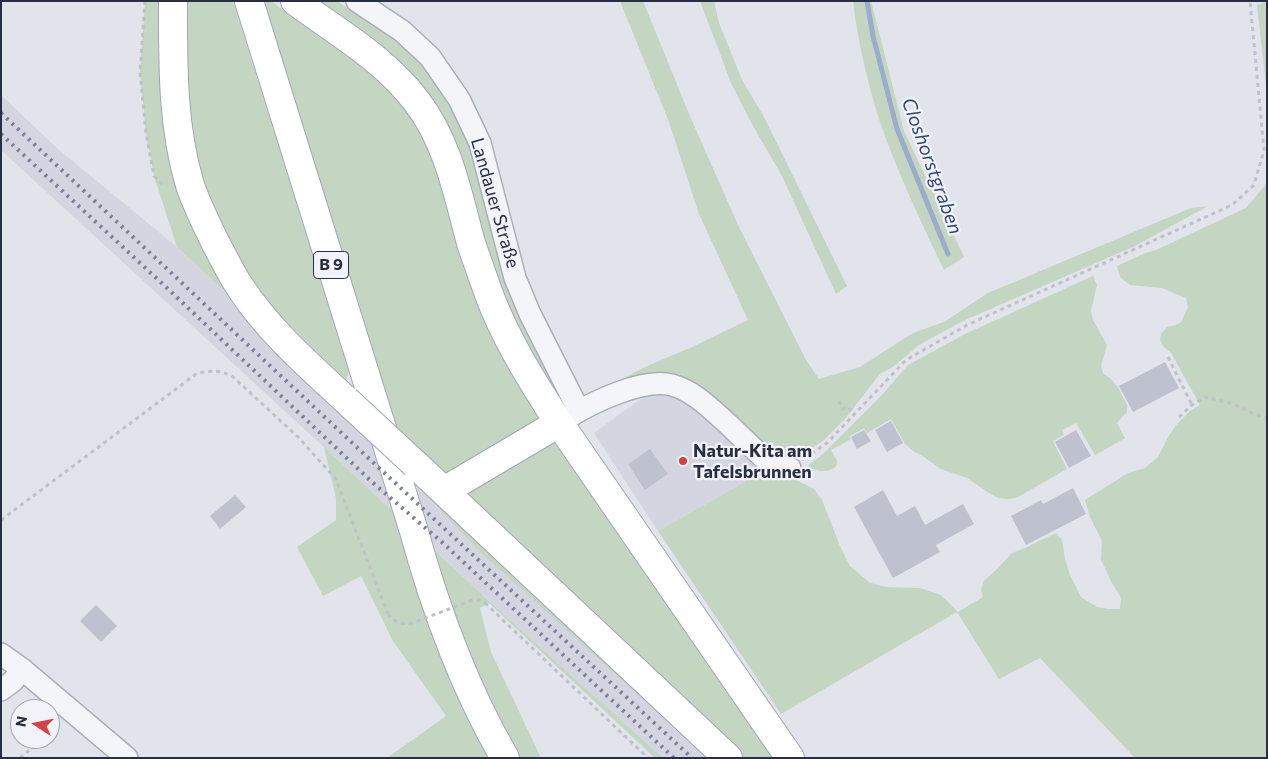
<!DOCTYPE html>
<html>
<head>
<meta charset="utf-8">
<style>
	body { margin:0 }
	#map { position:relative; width:1268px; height:759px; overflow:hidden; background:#e1e4eb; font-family:Commissioner,sans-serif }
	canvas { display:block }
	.frame { position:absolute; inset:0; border:2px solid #292f43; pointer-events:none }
	.north { position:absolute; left:10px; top:699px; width:50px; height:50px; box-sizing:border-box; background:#f1f3f8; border:1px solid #a1a5b0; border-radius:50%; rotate:281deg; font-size:14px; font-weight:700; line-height:20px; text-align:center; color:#292f43 }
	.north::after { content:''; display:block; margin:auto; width:18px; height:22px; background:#d54144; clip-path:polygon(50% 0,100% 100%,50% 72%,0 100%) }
</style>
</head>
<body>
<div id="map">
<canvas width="1268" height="759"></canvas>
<div class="frame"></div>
<div class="north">N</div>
</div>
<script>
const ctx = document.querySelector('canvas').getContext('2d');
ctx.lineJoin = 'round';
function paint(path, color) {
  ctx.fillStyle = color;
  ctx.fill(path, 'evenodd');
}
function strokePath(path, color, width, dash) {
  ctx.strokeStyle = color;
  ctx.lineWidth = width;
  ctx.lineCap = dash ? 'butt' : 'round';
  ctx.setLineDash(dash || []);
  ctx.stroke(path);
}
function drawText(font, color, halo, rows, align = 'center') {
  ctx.font = font + ' Commissioner,sans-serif';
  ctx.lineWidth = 4.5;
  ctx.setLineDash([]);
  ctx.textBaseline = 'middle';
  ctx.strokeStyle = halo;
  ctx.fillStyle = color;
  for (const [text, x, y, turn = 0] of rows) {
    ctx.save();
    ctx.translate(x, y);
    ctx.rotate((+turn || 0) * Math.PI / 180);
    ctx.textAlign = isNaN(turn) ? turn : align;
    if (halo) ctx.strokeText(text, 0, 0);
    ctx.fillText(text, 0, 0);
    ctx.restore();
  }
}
const built = new Path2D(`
	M 1,95 L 58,149 L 177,247 L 224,291 L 352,420 L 476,548 L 707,758 L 663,758 L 490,602 L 377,496 L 1,150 Z
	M 659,393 L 672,394 L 687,401 L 764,471 L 658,531 L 594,433 L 635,403 L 646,397 Z`);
const green = new Path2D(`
	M 145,1 L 162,1 L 161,73 L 166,145 L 183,200 L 224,291 L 177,247 L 154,176 L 146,133 L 140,72 Z
	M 182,1 L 233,1 L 349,370 L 346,382 L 279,323 L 251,289 L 190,162 Z
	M 257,1 L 272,1 L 280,8 L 317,34 L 360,62 L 419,120 L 439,164 L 475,293 L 495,342 L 541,421 L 450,473 L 441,472 L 426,458 L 387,417 Z
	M 305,1 L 337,1 L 394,39 L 415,57 L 428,70 L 460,117 L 563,402 L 560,406 L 516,339 L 446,141 Z
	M 620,1 L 643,1 L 689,114 L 738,225 L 806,360 L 819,379 L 860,367 L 913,333 L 944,322 L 988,293 L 1191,208 L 1208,206 L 1135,246 L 963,321 L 919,345 L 893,367 L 880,374 L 844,420 L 824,440 L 794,460 L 772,453 L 686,380 L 661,372 L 614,383 L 645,367 L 692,347 L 748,320 L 699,214 L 669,122 Z
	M 700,1 L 714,1 L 719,23 L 742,80 L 764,117 L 847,286 L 836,294 L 782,176 L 753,126 L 731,83 Z
	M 853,1 L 871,1 L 904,131 L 964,257 L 944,270 C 923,226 902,182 885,136 C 870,95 858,44 853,1 Z
	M 1267,2 L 1267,94 L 1257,5 Z
	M 1267,183 L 1267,758 L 1135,758 L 1040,658 L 999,679 L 957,612 L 781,714 L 658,531 L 764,471 L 788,476 L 814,489 L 822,500 L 840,546 L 850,566 L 870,583 L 887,587 L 920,588 L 941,595 L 958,612 L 983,597 L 981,590 L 984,581 L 998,568 L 1012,553 L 1025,548 L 1056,533 L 1062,540 L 1065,559 L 1070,575 L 1081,597 L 1097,607 L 1108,609 L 1120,609 L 1121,598 L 1112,583 L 1101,560 L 1102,541 L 1090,517 L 1085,500 L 1128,473 L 1145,468 L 1158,457 L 1168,437 L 1177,424 L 1189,412 L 1200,405 L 1171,353 L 1163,346 L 1160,340 L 1161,334 L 1167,327 L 1176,325 L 1181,322 L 1188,307 L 1186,298 L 1162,288 L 1130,285 L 1120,277 L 1117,266 L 1145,253 L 1156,250 L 1246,208 Z
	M 1093,276 L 1097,285 L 1091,311 L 1093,320 L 1107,345 L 1101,366 L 1103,373 L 1111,379 L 1118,387 L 1127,405 L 1127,412 L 1117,423 L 1125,438 L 1095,455 L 1076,423 L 1062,430 L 1064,435 L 1053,441 L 1067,469 L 1016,498 L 1008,499 L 998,498 L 989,493 L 967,478 L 941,469 L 921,455 L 915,452 L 905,444 L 891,419 L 867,433 L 864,428 L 849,437 L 851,439 L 831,450 C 832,453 837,459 837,462 C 838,471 822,472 816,470 C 812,469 811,468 808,466 L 824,453 L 881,396 L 908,365 L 965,334 Z
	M 555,440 L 779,758 L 742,758 L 687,705 L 466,498 L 465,489 Z
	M 324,447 L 490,602 L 663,758 L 655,758 L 489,603 L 480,608 L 491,652 L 541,758 L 387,758 L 446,716 L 393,641 L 361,576 L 323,596 L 297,547 L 336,520 L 336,498 Z
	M 414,477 L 714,758 L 707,758 L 476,548 L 412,481 Z`);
const stream = new Path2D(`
	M 867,1 L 873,36 L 897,129 L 948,254`);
const building = new Path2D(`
	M 1165,362 L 1179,388 L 1133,412 L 1119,386 Z
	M 891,421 L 903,443 L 887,452 L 875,430 Z
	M 864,430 L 871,441 L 857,449 L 851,437 Z
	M 1076,430 L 1091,456 L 1069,468 L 1055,442 Z
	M 650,449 L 668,474 L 645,490 L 628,464 Z
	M 1073,488 L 1086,514 L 1026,545 L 1011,516 L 1041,500 L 1043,504 Z
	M 883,490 L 897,516 L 915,506 L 925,525 L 963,504 L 974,524 L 936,545 L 940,552 L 893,578 L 854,507 Z
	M 235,495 L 246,507 L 220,529 L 210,516 Z
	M 96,605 L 117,626 L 101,642 L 80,621 Z`);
const path = new Path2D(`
	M 145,1 L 140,72 L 146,133 L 154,176 L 161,183 L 167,185
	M 1168,357 L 1192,405
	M 839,401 L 843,409 L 849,407 L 853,415
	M 1179,417 L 1192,405 L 1205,397 L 1230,403 L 1267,419
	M 805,458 L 827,443 L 906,360 L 967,325 L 1232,205 L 1254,185 L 1264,150 L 1250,1
	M 1,520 L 196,374 C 210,370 219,370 232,376 L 299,438 L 335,478 L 344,500 L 388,614
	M 485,603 L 648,758
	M 50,733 L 60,725
	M 20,758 L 43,739`);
const minor = new Path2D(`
	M 357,1 L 402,31 L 430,57 L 459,99 L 480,143 L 515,278 L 530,314 L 579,411
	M 567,418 C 591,403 644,377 672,385 C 694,391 711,409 728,424 C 741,437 754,449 767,461 L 780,467 L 790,468
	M 1,654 L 22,669 L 127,758
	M 1,690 L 13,681 L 22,669`);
const major = new Path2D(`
	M 173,1 C 173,63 172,126 190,185 C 197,206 207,225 216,244 C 224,258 231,274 240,287 C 268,330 308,365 346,400
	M 249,1 L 413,528 C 435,608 463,686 505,758
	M 295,1 C 337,32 385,59 417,102 C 448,142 458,195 471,243 C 476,258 482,274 487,289 C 504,337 532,381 559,423 L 790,758
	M 415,464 L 728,758
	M 444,491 L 559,423`);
const rail = new Path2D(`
	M 1,113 L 364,454 L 692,758
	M 1,134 L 167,288 L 372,482 L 444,544 L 674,758`);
const pathBridge = new Path2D(`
	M 388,614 C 395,622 401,625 412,623 L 473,600 L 481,600 L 485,603`);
const majorBridge = new Path2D(`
	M 346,400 L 415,464`);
const markers = [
	[683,461,5,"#d54144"]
];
const shields = [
	[331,265,35]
];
const shieldNames = [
	["B 9",331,265]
];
const streetNames = [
	["Landauer Straße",495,203,74]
];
const poiNames = [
	["Natur-Kita am",693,451],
	["Tafelsbrunnen",693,472]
];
const waterNames = [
	["Closhorstgraben",932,166,70]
];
paint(built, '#d3d6e0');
paint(green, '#c4d5c2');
strokePath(stream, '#9baccc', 5);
paint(building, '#bec2ce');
strokePath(minor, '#aaaeb9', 24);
strokePath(major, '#a0a6b7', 30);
strokePath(path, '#bfc2c9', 3, [4, 4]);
strokePath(minor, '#f4f5f8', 21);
strokePath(major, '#fff', 28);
strokePath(rail, '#7a8195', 4, [2.5, 5]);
strokePath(majorBridge, '#a0a6b7', 30, []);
strokePath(pathBridge, '#bfc2c9', 3, [4, 4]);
strokePath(majorBridge, '#fff', 28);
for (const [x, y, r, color] of markers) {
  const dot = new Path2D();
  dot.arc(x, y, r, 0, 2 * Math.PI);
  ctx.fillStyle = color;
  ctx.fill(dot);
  strokePath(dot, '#f1f3f8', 2);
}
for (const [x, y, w] of shields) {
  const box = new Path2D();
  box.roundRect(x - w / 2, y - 13.5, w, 27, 4);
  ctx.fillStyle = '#f1f3f8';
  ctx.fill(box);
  strokePath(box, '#292f43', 1);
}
drawText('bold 16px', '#292f43', null, shieldNames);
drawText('18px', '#292f43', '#f1f3f8', streetNames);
drawText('bold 18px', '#292f43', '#f1f3f8', poiNames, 'left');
drawText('italic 19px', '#314879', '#f1f3f8', waterNames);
</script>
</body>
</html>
